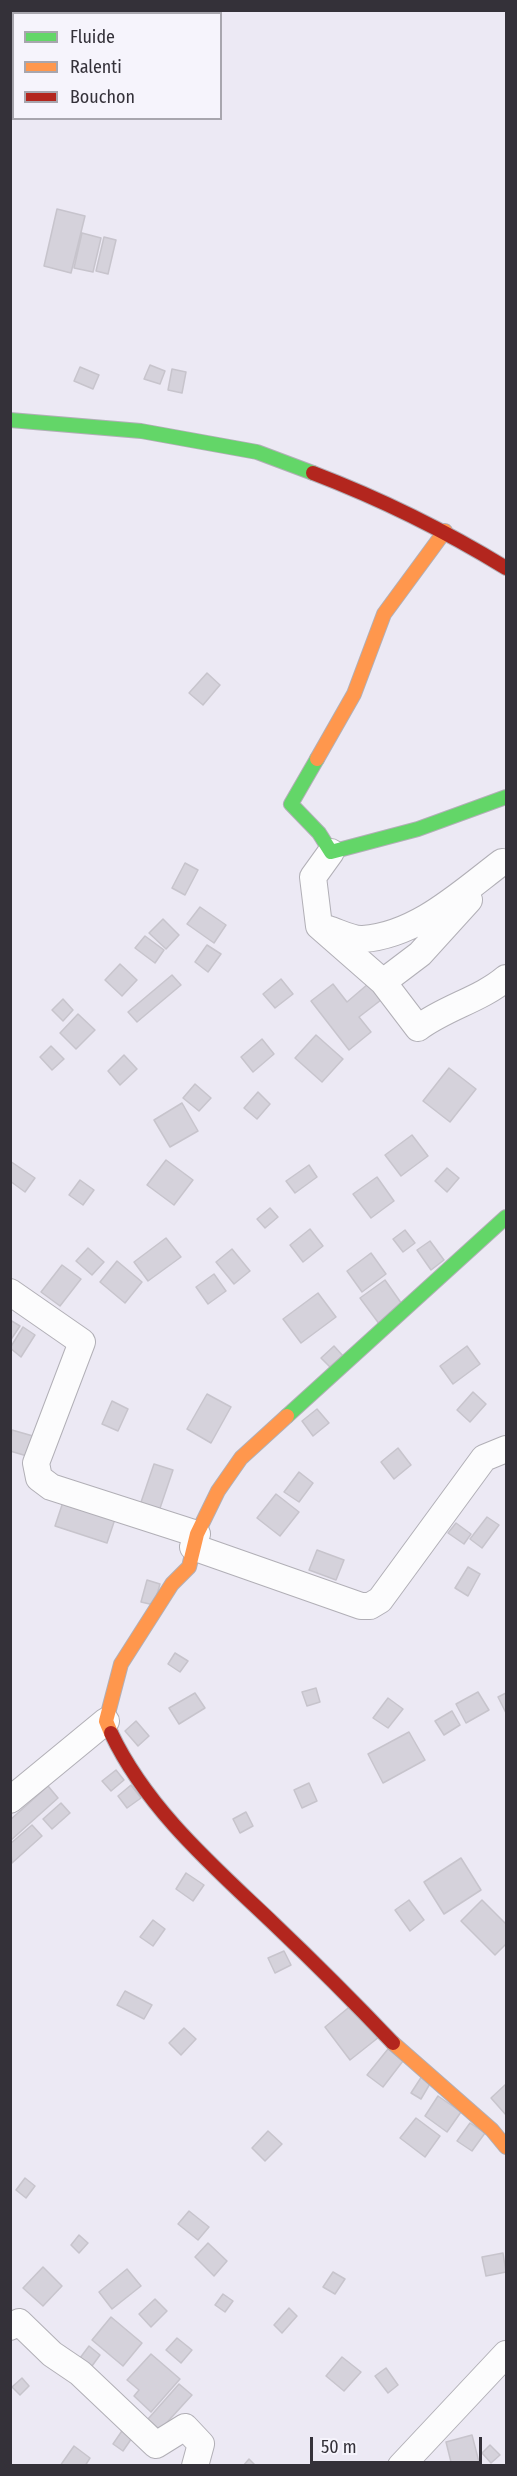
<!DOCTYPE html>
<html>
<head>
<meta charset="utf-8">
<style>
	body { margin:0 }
	#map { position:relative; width:517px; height:2476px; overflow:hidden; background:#ece9f4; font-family:"Fira Sans Condensed",sans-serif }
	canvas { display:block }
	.frame { position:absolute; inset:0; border:12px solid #343139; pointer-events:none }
	.legend { position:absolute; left:12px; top:12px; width:210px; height:108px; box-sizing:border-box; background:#f6f4fc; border:2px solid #a8a6ae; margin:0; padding:8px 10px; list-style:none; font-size:18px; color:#343139 }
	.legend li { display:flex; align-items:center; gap:12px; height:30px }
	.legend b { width:30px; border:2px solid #a8a6ae }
	.scale { position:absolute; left:310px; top:2437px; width:172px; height:27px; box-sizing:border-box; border:3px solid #343139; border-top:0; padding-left:8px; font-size:18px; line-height:21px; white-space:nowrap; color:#343139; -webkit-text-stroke:4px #f6f4fc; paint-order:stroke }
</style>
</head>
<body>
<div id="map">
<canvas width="517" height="2476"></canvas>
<div class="frame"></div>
<ul class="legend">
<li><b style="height:8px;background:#63d668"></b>Fluide</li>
<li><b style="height:8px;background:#ff974d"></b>Ralenti</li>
<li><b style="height:8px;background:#b3261e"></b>Bouchon</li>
</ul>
<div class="scale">50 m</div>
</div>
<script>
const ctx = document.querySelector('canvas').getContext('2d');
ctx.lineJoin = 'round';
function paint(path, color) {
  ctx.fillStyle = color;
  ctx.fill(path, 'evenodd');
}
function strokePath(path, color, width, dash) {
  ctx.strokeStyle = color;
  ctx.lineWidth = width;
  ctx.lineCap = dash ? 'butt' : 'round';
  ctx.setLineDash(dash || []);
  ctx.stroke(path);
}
const building = new Path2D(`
	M 57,209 L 85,216 L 71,273 L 44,266 Z
	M 82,233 L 101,238 L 93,272 L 74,268 Z
	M 104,237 L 116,240 L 108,274 L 96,271 Z
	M 150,365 L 165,371 L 160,384 L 144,379 Z
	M 80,367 L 99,375 L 93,389 L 74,381 Z
	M 172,369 L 186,372 L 182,393 L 168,390 Z
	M 207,673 L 220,685 L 203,705 L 189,693 Z
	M 185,863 L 198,870 L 185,895 L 172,888 Z
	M 200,907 L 226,925 L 214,943 L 187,924 Z
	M 163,919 L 179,935 L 166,949 L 149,933 Z
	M 145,936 L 164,950 L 155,963 L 135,948 Z
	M 207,945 L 221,954 L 208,972 L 195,962 Z
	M 120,964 L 137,980 L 122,996 L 105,980 Z
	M 172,975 L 181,985 L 137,1022 L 128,1012 Z
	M 281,979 L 293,994 L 275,1008 L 263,994 Z
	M 333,984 L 347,1002 L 368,984 L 381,1000 L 359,1017 L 371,1032 L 349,1050 L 311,1001 Z
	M 63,999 L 73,1010 L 63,1021 L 52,1010 Z
	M 78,1014 L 95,1030 L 76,1049 L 60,1033 Z
	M 316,1035 L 343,1059 L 322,1082 L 295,1058 Z
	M 262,1039 L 274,1054 L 253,1072 L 241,1057 Z
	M 51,1046 L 64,1059 L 52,1070 L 40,1057 Z
	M 124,1055 L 137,1069 L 120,1085 L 108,1071 Z
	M 449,1068 L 476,1089 L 450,1122 L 423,1101 Z
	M 195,1084 L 211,1098 L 199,1111 L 183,1098 Z
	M 258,1092 L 270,1104 L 257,1119 L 244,1108 Z
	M 182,1103 L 198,1131 L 170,1147 L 154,1120 Z
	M 412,1135 L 428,1156 L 401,1176 L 385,1155 Z
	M 166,1160 L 193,1180 L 174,1205 L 147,1185 Z
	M 10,1161 L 35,1178 L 25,1192 L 10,1181 Z
	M 309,1165 L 317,1177 L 295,1193 L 286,1181 Z
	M 447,1168 L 459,1178 L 447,1192 L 435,1181 Z
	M 377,1177 L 394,1201 L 371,1218 L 353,1194 Z
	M 80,1180 L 94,1190 L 83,1205 L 69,1195 Z
	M 270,1208 L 278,1217 L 265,1228 L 257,1219 Z
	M 310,1229 L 323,1246 L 303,1262 L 290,1245 Z
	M 405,1230 L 415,1243 L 403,1252 L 393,1239 Z
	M 166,1238 L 181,1257 L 148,1281 L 134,1262 Z
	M 430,1241 L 444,1260 L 431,1270 L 417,1250 Z
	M 88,1248 L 104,1262 L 92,1275 L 76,1261 Z
	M 232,1249 L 250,1271 L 234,1284 L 216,1262 Z
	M 371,1253 L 386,1274 L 362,1292 L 347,1271 Z
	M 117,1261 L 142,1282 L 125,1303 L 100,1282 Z
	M 62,1265 L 81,1279 L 60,1306 L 41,1292 Z
	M 214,1274 L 226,1291 L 208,1304 L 196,1287 Z
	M 385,1280 L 404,1307 L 380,1325 L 360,1298 Z
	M 318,1293 L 336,1317 L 301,1343 L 283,1319 Z
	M 10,1320 L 20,1326 L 10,1341 Z
	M 23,1327 L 35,1335 L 21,1357 L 10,1348 Z
	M 334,1346 L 344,1357 L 332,1369 L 321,1358 Z
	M 467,1346 L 480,1364 L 453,1384 L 440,1366 Z
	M 473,1392 L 486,1404 L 470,1422 L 457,1410 Z
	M 207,1394 L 231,1407 L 211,1443 L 187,1429 Z
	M 112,1401 L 128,1409 L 118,1431 L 102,1424 Z
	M 317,1409 L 329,1423 L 313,1436 L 302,1421 Z
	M 12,1430 L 33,1436 L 27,1456 L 10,1451 Z
	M 398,1448 L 411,1465 L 394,1479 L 381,1462 Z
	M 154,1464 L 173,1470 L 157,1517 L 138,1511 Z
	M 299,1472 L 313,1483 L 299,1502 L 284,1492 Z
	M 276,1494 L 299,1512 L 280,1536 L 257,1518 Z
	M 63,1502 L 115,1519 L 107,1543 L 55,1526 Z
	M 487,1517 L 499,1525 L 482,1548 L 470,1539 Z
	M 456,1523 L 471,1534 L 464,1544 L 448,1533 Z
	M 317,1550 L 344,1560 L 336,1580 L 309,1570 Z
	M 468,1567 L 480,1574 L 468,1596 L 455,1588 Z
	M 147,1580 L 160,1584 L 154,1605 L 141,1602 Z
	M 175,1653 L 188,1661 L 180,1672 L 168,1664 Z
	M 316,1688 L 320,1702 L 307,1706 L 302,1692 Z
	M 478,1692 L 489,1710 L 466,1723 L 456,1704 Z
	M 195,1693 L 205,1708 L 179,1724 L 169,1708 Z
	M 506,1693 L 506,1713 L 498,1697 Z
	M 388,1698 L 403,1709 L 388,1728 L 373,1718 Z
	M 452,1711 L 460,1725 L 444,1735 L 435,1721 Z
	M 136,1721 L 149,1736 L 138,1746 L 125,1731 Z
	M 409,1732 L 425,1760 L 383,1783 L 368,1754 Z
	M 116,1770 L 124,1780 L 111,1791 L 102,1781 Z
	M 309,1783 L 317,1801 L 302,1808 L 294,1790 Z
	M 131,1785 L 141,1798 L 127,1808 L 118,1796 Z
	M 48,1786 L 58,1798 L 10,1841 L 10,1820 Z
	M 61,1803 L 70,1813 L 52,1829 L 43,1819 Z
	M 246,1812 L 253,1826 L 240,1833 L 233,1819 Z
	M 32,1825 L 42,1836 L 12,1863 L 10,1844 Z
	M 461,1858 L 481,1890 L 444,1914 L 424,1882 Z
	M 186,1873 L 204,1885 L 193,1901 L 176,1889 Z
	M 409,1900 L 424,1920 L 410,1931 L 395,1910 Z
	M 482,1900 L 506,1924 L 506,1944 L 495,1955 L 461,1921 Z
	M 153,1920 L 165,1929 L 153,1946 L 140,1937 Z
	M 284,1951 L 291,1965 L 275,1973 L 268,1958 Z
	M 125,1991 L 152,2005 L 144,2019 L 117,2005 Z
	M 353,2004 L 379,2037 L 350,2060 L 325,2027 Z
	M 184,2028 L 196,2039 L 181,2055 L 169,2043 Z
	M 388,2049 L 403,2061 L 383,2087 L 367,2075 Z
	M 422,2076 L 431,2082 L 421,2099 L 411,2093 Z
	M 506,2084 L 506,2115 L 491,2098 Z
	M 438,2096 L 461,2112 L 447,2132 L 425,2116 Z
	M 416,2118 L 440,2136 L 425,2157 L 400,2138 Z
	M 470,2123 L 485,2133 L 472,2151 L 457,2141 Z
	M 268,2131 L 282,2144 L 265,2161 L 252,2148 Z
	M 25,2178 L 35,2186 L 26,2198 L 16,2190 Z
	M 189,2211 L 209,2227 L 198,2240 L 178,2224 Z
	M 79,2235 L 88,2243 L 79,2253 L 71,2245 Z
	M 208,2243 L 227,2261 L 214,2276 L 195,2257 Z
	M 503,2253 L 506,2272 L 486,2276 L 482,2257 Z
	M 43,2267 L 62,2286 L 43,2306 L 23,2288 Z
	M 127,2269 L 141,2286 L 112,2309 L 99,2292 Z
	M 333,2272 L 345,2279 L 335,2294 L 323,2287 Z
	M 223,2294 L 233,2301 L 225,2312 L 215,2305 Z
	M 155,2299 L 167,2311 L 151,2327 L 139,2314 Z
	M 289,2308 L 297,2316 L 282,2333 L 274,2325 Z
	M 111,2317 L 142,2343 L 123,2366 L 92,2340 Z
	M 177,2338 L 192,2350 L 181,2363 L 166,2350 Z
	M 89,2346 L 100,2355 L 92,2366 L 80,2358 Z
	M 151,2354 L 180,2379 L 151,2412 L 134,2396 L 139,2390 L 127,2380 Z
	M 342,2357 L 361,2372 L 344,2391 L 326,2376 Z
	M 386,2368 L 398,2385 L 388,2393 L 375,2376 Z
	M 22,2378 L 29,2386 L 20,2395 L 12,2387 Z
	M 179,2384 L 192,2395 L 160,2430 L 148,2419 Z
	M 126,2425 L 136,2432 L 123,2451 L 113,2444 Z
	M 472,2435 L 480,2466 L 452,2466 L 446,2442 Z
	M 490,2445 L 500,2455 L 491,2463 L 482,2453 Z
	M 74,2446 L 90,2458 L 85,2466 L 60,2466 Z
	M 249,2459 L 256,2466 L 243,2466 Z`);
const street = new Path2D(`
	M 331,852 L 313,877 L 319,926 L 383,982 L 418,1028 C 446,1007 480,1000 506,978
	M 328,929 C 338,932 353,940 363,939 C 417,935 461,893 502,862
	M 383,982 L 420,954 L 469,900
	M 10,1292 L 82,1342 L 36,1463 L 39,1478 L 51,1487 L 197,1534
	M 193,1547 L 361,1606 L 370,1606 L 380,1600 L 484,1458 L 506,1449
	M 10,1800 L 106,1721
	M 10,2327 L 19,2322 L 52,2354 L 80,2373 L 156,2445 L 185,2427 L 201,2444 L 195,2466
	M 401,2466 L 506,2354`);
const fast = new Path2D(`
	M 10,420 L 141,431 L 257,452 L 313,473
	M 317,759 L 291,804 L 319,833 L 331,852 L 418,829 L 506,797
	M 287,1416 L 506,1217`);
const slow = new Path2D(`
	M 317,759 L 354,694 L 384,614 L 445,531
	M 111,1733 L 106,1721 L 121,1664 L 172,1584 L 189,1567 L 197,1534 L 218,1491 L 241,1458 L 287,1416
	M 393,2043 L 492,2130 L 506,2147`);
const jam = new Path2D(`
	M 313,473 C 381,499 444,530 506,568
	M 111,1733 C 147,1809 213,1866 273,1923 C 314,1962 354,2002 393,2043`);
paint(building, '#d5d2db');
strokePath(building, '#c7c4cc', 1.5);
strokePath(street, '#b1afb6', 28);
strokePath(fast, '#b1afb6', 16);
strokePath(slow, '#b1afb6', 16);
strokePath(jam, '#b1afb6', 16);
strokePath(street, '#fcfcfd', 26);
strokePath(fast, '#63d668', 14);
strokePath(slow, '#ff974d', 14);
strokePath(jam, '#b3261e', 14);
</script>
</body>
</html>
